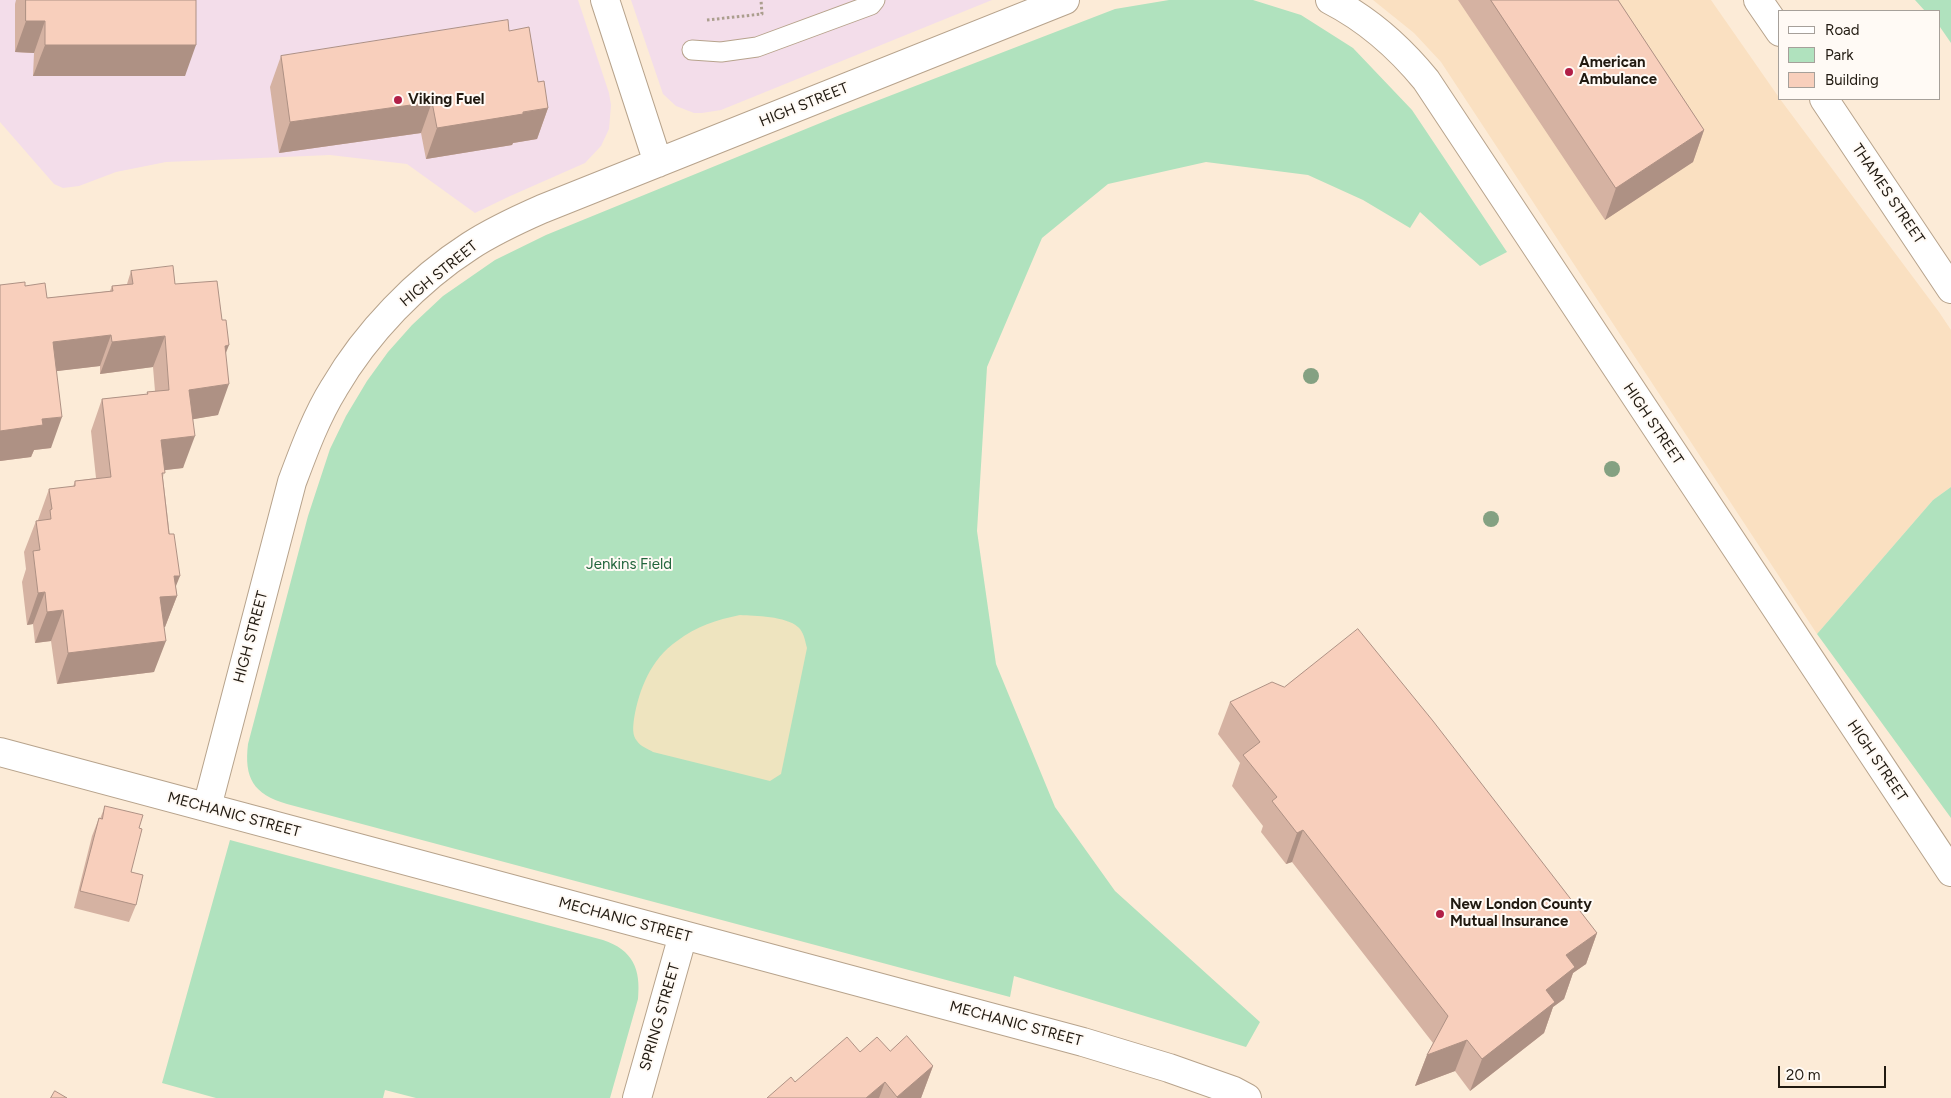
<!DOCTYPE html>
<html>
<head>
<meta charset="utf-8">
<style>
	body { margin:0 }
	#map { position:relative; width:1951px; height:1098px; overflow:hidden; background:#fcebd7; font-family:Figtree,sans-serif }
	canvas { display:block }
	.legend { position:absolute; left:1778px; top:10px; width:162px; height:90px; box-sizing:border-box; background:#fffaf5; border:1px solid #a6a09a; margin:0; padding:6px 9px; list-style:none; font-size:15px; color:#211a11 }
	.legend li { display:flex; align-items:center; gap:10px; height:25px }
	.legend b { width:25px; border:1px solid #a6a09a }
	.scale { position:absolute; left:1778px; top:1066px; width:108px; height:22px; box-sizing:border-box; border:2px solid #211a11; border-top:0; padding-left:6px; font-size:15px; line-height:18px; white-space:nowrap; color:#211a11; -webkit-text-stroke:4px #fffaf5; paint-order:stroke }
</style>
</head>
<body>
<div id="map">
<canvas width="1951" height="1098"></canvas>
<ul class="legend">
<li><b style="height:6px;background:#fff"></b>Road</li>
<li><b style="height:14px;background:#b0e2be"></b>Park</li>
<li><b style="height:14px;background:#f8cfbc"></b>Building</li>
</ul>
<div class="scale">20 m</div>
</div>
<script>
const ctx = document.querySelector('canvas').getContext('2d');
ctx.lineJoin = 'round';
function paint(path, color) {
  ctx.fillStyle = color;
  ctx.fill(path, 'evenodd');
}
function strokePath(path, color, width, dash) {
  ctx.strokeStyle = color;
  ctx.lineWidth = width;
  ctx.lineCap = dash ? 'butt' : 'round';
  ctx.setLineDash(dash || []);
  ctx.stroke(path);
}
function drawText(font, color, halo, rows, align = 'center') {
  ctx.font = font + ' Figtree,sans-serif';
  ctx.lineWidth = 4;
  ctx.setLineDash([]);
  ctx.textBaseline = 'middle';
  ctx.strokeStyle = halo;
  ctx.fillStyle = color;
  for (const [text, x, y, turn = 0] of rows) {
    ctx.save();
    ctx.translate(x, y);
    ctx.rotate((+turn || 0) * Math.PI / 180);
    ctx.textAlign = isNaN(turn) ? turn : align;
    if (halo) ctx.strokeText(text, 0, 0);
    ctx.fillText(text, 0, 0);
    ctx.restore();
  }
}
const commercial = new Path2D(`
	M 0,0 L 578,0 L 609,93 L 611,105 L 609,129 L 601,146 L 585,163 L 508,197 L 475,213 L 407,164 L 330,155 L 166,162 L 116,172 L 79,186 L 63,188 L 54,184 L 0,122 Z
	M 631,0 L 992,0 L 721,110 L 702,113 L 694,113 L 676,106 L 663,94 Z`);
const built = new Path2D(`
	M 1373,0 L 1711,0 L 1780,99 L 1939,312 L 1951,330 L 1951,487 L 1933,500 L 1817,634 L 1441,62 L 1414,33 Z`);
const green = new Path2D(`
	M 1169,0 L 1253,0 L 1301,15 L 1353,48 L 1412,110 L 1507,252 L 1480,266 L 1420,212 L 1410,228 L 1363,200 L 1308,175 L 1206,162 L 1108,184 L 1042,238 L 987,367 L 977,531 L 996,664 L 1055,807 L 1115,891 L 1260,1022 L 1246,1047 L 1014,976 L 1010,997 L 287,804 C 253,794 244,778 248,744 L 308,516 L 330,449 L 346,416 L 367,381 L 388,352 L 412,325 L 443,296 L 495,260 L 546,235 L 840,115 L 1115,9 Z
	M 1915,0 L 1951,0 L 1951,43 L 1940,27 L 1940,11 L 1925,11 Z
	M 1951,487 L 1951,818 L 1817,634 L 1933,500 Z
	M 230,840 L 603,940 C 633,950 641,969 638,999 L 610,1098 L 416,1098 L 385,1090 L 383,1098 L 216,1098 L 162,1083 Z`);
const sand = new Path2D(`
	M 740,615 C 755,616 786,616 798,627 C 804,632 805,641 807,648 L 781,774 L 770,781 L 653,752 C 648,749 640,746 637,741 C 632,735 633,727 634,719 C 639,689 651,659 677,641 C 697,626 716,620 740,615 Z`);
const path = new Path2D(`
	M 707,20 L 762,14 L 761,0`);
const service = new Path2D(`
	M 692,50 L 721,52 L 757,47 L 871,5 L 875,0`);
const minor = new Path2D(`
	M 605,0 L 658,163
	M 1330,0 C 1367,19 1399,47 1426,80 L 1951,872
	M 0,752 L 1083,1042 L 1169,1068 L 1234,1091 L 1247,1098
	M 207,807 L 292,482 C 304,450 316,417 334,388 C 366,333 417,280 470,246 C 493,231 517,220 542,209 L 1065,0
	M 637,1098 L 683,935`);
const secondary = new Path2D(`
	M 1758,0 L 1780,32
	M 1824,99 L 1951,289`);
const trees = [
	[1311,376],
	[1612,469],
	[1491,519]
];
const wall = new Path2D(`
	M 16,0 L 196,0 L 185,76 L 33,76 L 34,53 L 15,52 L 15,4 Z
	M 1458,0 L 1618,0 L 1704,130 L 1693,162 L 1605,220 Z
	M 509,31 L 538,82 L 548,108 L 537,139 L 513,143 L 512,145 L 426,159 L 421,133 L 279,153 L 270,87 L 281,56 Z
	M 131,271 L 175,284 L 226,353 L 218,415 L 193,419 L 183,468 L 164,470 L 163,478 L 177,596 L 165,627 L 164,627 L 154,672 L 57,684 L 51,641 L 35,643 L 33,624 L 27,625 L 22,582 L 26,569 L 24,552 L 36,521 L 38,520 L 49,489 L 73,487 L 75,481 L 96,478 L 91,431 L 102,399 L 147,394 L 147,392 L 155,391 L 153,367 L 100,374 L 100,366 L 56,371 L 51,448 L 34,450 L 31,457 L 0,461 L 0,285 L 25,286 L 47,298 L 110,291 L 112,286 L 127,284 Z
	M 1230,702 L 1597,933 L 1586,964 L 1573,973 L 1564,999 L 1553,1007 L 1544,1033 L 1470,1091 L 1455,1071 L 1415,1086 L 1427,1055 L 1433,1043 L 1292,862 L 1286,864 L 1261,832 L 1263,826 L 1232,786 L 1240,763 L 1218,734 Z
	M 105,806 L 139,828 L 131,872 L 136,905 L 129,922 L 74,908 L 92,836 L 99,818 L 100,819 Z
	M 890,1051 L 933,1066 L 921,1098 L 767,1098 L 795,1082 L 860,1052 Z`);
const shadedWall = new Path2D(`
	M 26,21 L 45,21 L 34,53 L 15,52 Z
	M 45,45 L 196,45 L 185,76 L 33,76 Z
	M 432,102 L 421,133 L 279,153 L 290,122 Z
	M 548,108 L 537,139 L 513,143 L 512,145 L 426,159 L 437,128 Z
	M 1704,130 L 1693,162 L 1605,220 L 1616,188 Z
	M 111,335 L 100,366 L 41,373 L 53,342 Z
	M 165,336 L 153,367 L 100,374 L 112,342 Z
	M 229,345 L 217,376 L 225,346 Z
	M 229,384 L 218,415 L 177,422 L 189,390 Z
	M 62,417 L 51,448 L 34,450 L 31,457 L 0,461 L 0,431 L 42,419 Z
	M 195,436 L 183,468 L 149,472 L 161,440 Z
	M 174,576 L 180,576 L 172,596 L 177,596 L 165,627 L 149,629 L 160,597 Z
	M 45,592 L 33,624 L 27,625 L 38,593 Z
	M 63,610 L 51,641 L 35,643 L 47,612 Z
	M 166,641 L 154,672 L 57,684 L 68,653 Z
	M 1303,830 L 1292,862 L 1286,864 L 1297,833 Z
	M 1597,933 L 1586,964 L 1573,973 L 1564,999 L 1553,1007 L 1544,1033 L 1470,1091 L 1482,1059 L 1546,990 L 1566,955 Z
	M 1467,1040 L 1455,1071 L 1415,1086 L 1427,1055 Z
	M 933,1066 L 921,1098 L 897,1098 L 897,1097 Z
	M 885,1082 L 879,1098 L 866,1098 Z`);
const building = new Path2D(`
	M 26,0 L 196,0 L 196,45 L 45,45 L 45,21 L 26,21 Z
	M 1491,0 L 1618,0 L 1704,130 L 1616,188 Z
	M 508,20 L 509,31 L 529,27 L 538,82 L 544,81 L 548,108 L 523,112 L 523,114 L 437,128 L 432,102 L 290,122 L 281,56 Z
	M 173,266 L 175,284 L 217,281 L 222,320 L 226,320 L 229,345 L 225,346 L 229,384 L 189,390 L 195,436 L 161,440 L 165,473 L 162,473 L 169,534 L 174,534 L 180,576 L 174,576 L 177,596 L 160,597 L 166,641 L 68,653 L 63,610 L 47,612 L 45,592 L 38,593 L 33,551 L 40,550 L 36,521 L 51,519 L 50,510 L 52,509 L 49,489 L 75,486 L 75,481 L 111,477 L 102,399 L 148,394 L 147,392 L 169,390 L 165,336 L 112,342 L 111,335 L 53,342 L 62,417 L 42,419 L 43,425 L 0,431 L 0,285 L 25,282 L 25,286 L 45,283 L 47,298 L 113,291 L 112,286 L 133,284 L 131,271 Z
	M 1358,629 L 1433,721 L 1597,933 L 1566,955 L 1575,967 L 1546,990 L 1555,1002 L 1482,1059 L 1467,1040 L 1427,1055 L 1448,1016 L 1303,830 L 1297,833 L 1272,801 L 1277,797 L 1243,755 L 1260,742 L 1230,702 L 1272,682 L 1284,687 Z
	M 105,806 L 143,815 L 139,828 L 142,829 L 131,872 L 143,875 L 136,905 L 80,891 L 99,818 L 102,819 Z
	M 907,1036 L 933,1066 L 897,1097 L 885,1082 L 866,1098 L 767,1098 L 791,1077 L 795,1082 L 847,1037 L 860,1052 L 877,1037 L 890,1051 Z
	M 55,1091 L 67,1098 L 51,1098 Z`);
const markers = [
	[1569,72,5,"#b11f47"],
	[398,100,5,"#b11f47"],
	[1440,914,5,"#b11f47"]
];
const poiNames = [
	["American",1579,63],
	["Ambulance",1579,80],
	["Viking Fuel",408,100],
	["New London County",1450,905],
	["Mutual Insurance",1450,922]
];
const streetNames = [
	["HIGH STREET",804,105,-22],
	["THAMES STREET",1888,194,56],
	["HIGH STREET",439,274,-39],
	["HIGH STREET",1653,424,56],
	["HIGH STREET",251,637,-75],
	["HIGH STREET",1877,761,56],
	["MECHANIC STREET",234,815,15],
	["MECHANIC STREET",625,920,15],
	["SPRING STREET",660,1017,-74],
	["MECHANIC STREET",1016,1024,15]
];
const parkNames = [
	["Jenkins Field",629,565]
];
paint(commercial, '#f3ddea');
paint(built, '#fae0c1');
paint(green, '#b0e2be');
paint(sand, '#eee4bf');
strokePath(service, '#b7a38c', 21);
strokePath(minor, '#b7a38c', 30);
strokePath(secondary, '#b7a38c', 30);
strokePath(path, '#ab9e8e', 3, [2.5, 2.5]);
strokePath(service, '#fff', 19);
strokePath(minor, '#fff', 28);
strokePath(secondary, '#fff', 28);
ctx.fillStyle = '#84a182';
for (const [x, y] of trees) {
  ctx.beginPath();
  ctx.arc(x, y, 8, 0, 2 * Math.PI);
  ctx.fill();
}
paint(wall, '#d5b2a2');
paint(shadedWall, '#ae9184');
paint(building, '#f8cfbc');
strokePath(building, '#ae9184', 1);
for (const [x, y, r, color] of markers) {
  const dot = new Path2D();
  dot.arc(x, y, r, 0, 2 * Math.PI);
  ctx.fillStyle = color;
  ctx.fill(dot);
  strokePath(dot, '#fffaf5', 2);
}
drawText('bold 15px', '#211a11', '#fffaf5', poiNames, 'left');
drawText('15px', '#211a11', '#fffaf5', streetNames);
drawText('15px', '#22653c', '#fffaf5', parkNames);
</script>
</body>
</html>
